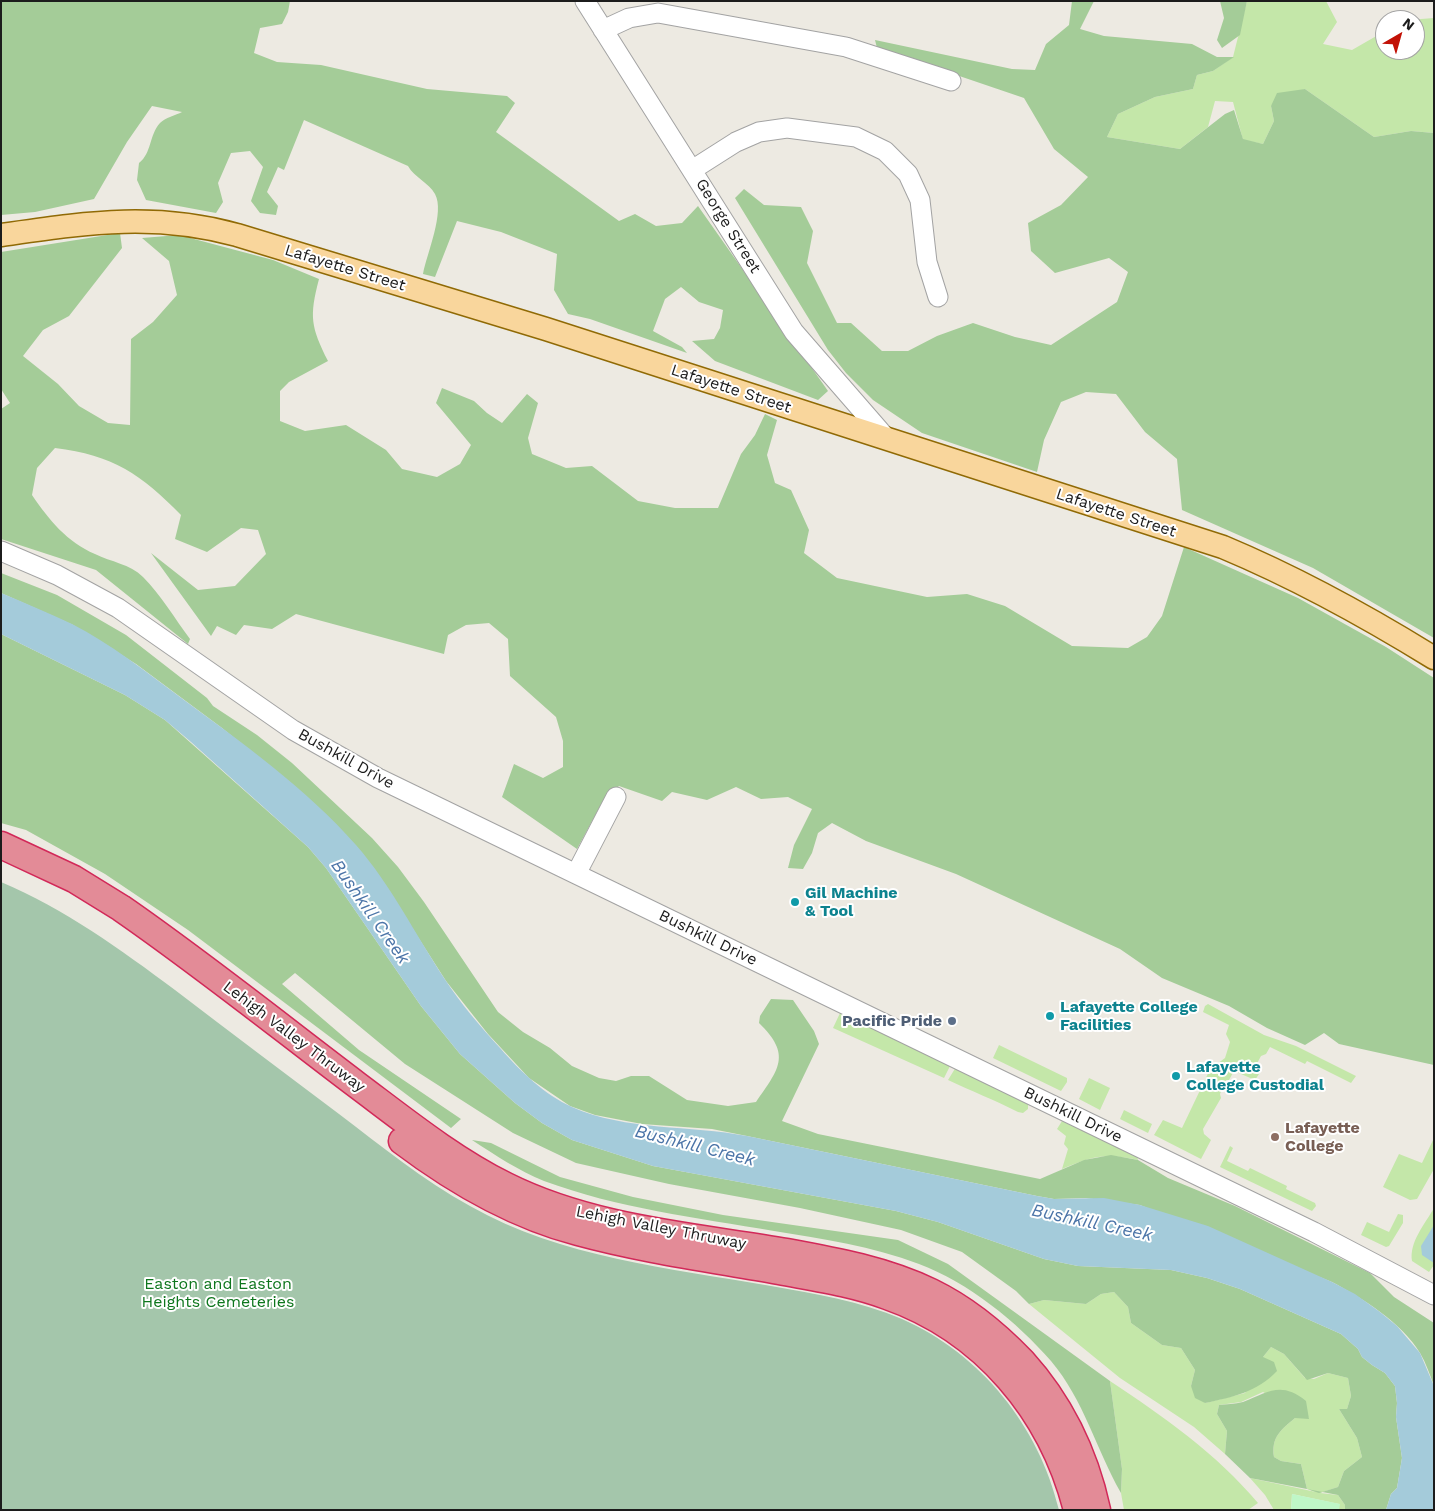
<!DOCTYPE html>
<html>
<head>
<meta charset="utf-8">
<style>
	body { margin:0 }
	#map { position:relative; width:1435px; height:1511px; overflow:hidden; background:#edeae2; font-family:"Work Sans",sans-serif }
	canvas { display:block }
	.frame { position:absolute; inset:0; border:2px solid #1c1c1c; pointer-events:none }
	.north { position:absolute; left:1375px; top:10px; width:50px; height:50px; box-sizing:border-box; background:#fff; border:1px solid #a4a4a4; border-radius:50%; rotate:38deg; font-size:14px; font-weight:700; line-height:20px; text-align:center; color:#1c1c1c }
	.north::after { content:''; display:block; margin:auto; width:18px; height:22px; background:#c21106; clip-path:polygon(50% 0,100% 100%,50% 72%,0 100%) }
</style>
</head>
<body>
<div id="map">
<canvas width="1435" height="1511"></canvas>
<div class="frame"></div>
<div class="north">N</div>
</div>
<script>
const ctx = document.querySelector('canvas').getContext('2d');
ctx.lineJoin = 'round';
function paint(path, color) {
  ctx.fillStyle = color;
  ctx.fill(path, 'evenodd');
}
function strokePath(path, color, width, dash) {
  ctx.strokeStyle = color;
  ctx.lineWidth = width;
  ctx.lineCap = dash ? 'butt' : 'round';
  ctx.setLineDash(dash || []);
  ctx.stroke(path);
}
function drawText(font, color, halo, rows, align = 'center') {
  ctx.font = font + ' "Work Sans",sans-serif';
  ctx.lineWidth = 4;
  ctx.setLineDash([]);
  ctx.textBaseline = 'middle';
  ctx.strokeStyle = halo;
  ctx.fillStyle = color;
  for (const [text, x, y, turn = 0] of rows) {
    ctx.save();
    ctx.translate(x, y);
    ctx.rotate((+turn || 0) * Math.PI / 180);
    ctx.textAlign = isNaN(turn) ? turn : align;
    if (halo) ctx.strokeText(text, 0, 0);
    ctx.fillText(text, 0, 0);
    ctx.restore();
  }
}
const grass = new Path2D(`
	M 1247,1 L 1326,1 L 1337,22 L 1323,44 L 1352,50 L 1385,31 L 1385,50 L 1415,50 L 1415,20 L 1408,20 L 1434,18 L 1434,133 L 1411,131 L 1374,137 L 1305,89 L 1271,106 L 1274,121 L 1263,144 L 1243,140 L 1233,102 L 1215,101 L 1208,127 L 1180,149 L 1107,137 L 1118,114 L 1155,97 L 1193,89 L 1197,75 L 1213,71 L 1233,57 Z
	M 1208,1004 L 1264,1035 L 1296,1046 L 1356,1076 L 1351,1083 L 1307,1061 L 1305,1064 L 1270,1047 L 1266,1054 L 1261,1056 L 1254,1069 L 1259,1074 L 1255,1080 L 1234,1071 L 1229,1080 L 1226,1080 L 1220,1094 L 1221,1098 L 1203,1129 L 1204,1134 L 1211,1140 L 1201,1159 L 1154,1135 L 1163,1120 L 1182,1128 L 1213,1063 L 1217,1064 L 1225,1058 L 1230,1042 L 1226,1034 L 1229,1025 L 1203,1012 L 1205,1006 Z
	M 841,1011 L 951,1064 L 944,1078 L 833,1028 Z
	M 999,1045 L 1067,1078 L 1067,1082 L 1061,1091 L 993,1058 Z
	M 956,1067 L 1028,1102 L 1028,1109 L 1023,1113 L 1018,1112 C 995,1100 971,1091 948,1080 Z
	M 1089,1078 L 1110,1088 L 1100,1110 L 1079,1099 Z
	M 1124,1110 L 1152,1124 L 1148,1133 L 1120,1119 Z
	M 1062,1121 L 1137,1155 L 1138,1160 C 1104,1153 1093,1156 1062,1169 L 1068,1149 L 1064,1144 L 1066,1136 L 1057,1129 Z
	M 1434,1138 L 1434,1169 L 1417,1199 L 1410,1200 L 1383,1187 L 1399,1154 L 1422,1163 Z
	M 1230,1146 L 1233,1148 L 1227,1161 L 1248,1171 L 1250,1168 L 1287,1186 L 1286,1189 L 1315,1203 L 1316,1206 L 1312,1211 L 1220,1167 Z
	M 1434,1208 L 1434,1265 L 1429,1272 L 1412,1261 C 1409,1242 1425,1224 1434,1208 Z
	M 1398,1214 L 1403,1215 L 1403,1223 L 1389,1246 L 1386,1247 L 1361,1235 L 1367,1222 L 1389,1232 Z
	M 1114,1292 L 1128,1307 L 1131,1323 L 1162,1345 L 1181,1348 L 1195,1370 L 1191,1386 L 1205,1403 L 1245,1393 L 1263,1357 L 1271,1347 L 1284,1354 L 1305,1378 L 1314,1379 L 1328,1373 L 1348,1378 L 1351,1396 L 1347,1409 L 1339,1409 L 1357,1438 L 1362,1457 L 1344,1471 L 1338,1487 L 1320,1493 L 1338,1495 L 1345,1505 L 1345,1510 L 1339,1510 L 1339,1504 L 1292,1494 L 1291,1510 L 1274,1510 L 1265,1495 L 1250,1478 L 1316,1492 L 1307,1489 L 1301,1464 L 1281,1461 L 1274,1457 C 1271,1437 1281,1430 1295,1418 L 1309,1418 L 1263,1392 L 1241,1402 L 1219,1405 L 1217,1414 L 1227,1431 L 1225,1454 L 1194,1427 L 1120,1378 L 1029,1304 L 1044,1300 L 1086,1304 L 1101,1294 Z
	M 1110,1381 C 1164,1417 1216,1453 1258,1503 L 1248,1510 L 1124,1510 L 1121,1493 L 1122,1469 Z`);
const forest = new Path2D(`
	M 1,1 L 290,1 L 288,12 L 282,24 L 260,28 L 254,53 L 277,62 L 321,65 L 427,89 L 507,96 L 515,103 L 496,132 L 619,221 L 635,214 L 656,226 L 682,223 L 698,206 L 828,391 L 818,400 L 715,361 L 692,341 L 714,339 L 720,328 L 723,310 L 699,302 L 681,287 L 665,299 L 653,331 L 682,347 L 687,353 L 590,319 L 568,314 L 554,290 L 557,254 L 501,232 L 457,221 L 435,277 L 423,274 C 427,253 445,212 435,194 C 429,183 414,177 408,166 L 304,120 L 284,170 L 278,167 L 267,192 L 278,206 L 276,215 L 260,213 L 251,201 L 263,167 L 250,151 L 231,153 L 218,183 L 223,202 L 216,213 L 146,200 L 137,180 L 139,163 C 152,153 149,135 160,123 C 165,118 176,115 182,112 L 152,106 L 127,142 L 94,199 L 35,212 L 1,215 Z
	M 1072,1 L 1094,1 L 1080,29 L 1104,36 L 1192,44 L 1217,57 L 1234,57 L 1213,71 L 1197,75 L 1193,89 L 1155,97 L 1118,114 L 1107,137 L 1180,149 L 1225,114 L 1234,110 L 1243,139 L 1263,144 L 1274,121 L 1271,106 L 1277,93 L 1305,89 L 1374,137 L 1411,131 L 1434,133 L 1434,638 L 1313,568 L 1182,510 L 1177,459 L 1145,432 L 1116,394 L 1086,392 L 1061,402 L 1044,440 L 1037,472 L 922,433 L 873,400 L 846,373 L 828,350 L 735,198 L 744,189 L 764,205 L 801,207 L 813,231 L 807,263 L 837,323 L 851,323 L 882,351 L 908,351 L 937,336 L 973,323 L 1015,337 L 1051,345 L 1117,302 L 1128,272 L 1109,258 L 1055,273 L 1031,251 L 1028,223 L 1061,205 L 1088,177 L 1054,149 L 1024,98 L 877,48 L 875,40 L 1012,69 L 1035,70 L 1046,44 L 1069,25 Z
	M 1220,1 L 1247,1 L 1240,35 L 1222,48 L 1217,40 L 1224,18 Z
	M 120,233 L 122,248 L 69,316 L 43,330 L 23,356 L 58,384 L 79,406 L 108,423 L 130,425 L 131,339 L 153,322 L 177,295 L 169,261 L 142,238 L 179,235 L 273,260 L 319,279 C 309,317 311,327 328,361 L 289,382 L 280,391 L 280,421 L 305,431 L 346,425 L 386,450 L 402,469 L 437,477 L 460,464 L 471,445 L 436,403 L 442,388 L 474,401 L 487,413 L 502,423 L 527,394 L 538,403 L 528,438 L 532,454 L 566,468 L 592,466 L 638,501 L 675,508 L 718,508 L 741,454 L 755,435 L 765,414 L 777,420 L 767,455 L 775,483 L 791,490 L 809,530 L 804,553 L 837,578 L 927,597 L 967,594 L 1005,606 L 1072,646 L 1128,648 L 1147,637 L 1162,616 L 1184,547 L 1298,598 L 1386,647 L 1434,678 L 1434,1065 L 1339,1044 L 1324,1033 L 1305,1045 L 1267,1028 L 1229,1006 L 1162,978 L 1120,949 L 956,874 L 866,841 L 832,823 L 818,833 L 812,853 L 803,869 L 788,868 L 794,845 L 812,809 L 788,797 L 761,799 L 736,787 L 707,800 L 672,792 L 662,801 L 619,786 L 604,799 L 577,849 L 502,797 L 514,764 L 543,778 L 563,767 L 563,741 L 556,717 L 510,676 L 508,639 L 489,623 L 466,625 L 448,635 L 444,654 L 296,614 L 272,629 L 244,625 L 236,635 L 217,626 L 211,636 L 151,553 L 198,590 L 235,586 L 266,554 L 258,530 L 241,528 L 207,552 L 175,539 L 181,515 C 141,474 113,455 55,448 L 37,468 L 32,495 C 49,520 67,542 95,554 C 111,562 130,564 143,577 C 161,595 175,619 190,639 L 188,644 L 96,570 L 1,539 L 1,409 L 10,403 L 1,389 L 1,252 Z
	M 1,573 L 57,595 L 126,635 L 207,698 L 213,706 L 257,735 L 292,763 L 372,838 L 398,867 L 424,902 L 498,1012 L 523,1032 L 550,1048 L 572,1066 L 599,1078 L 616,1081 L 631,1076 L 649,1076 L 687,1100 L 728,1106 L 756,1102 C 779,1069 792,1055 759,1023 L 760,1016 L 771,999 L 793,1000 L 814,1031 L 819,1044 L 782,1121 L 818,1134 L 1040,1179 L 1084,1160 L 1111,1155 L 1138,1160 L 1168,1178 L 1235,1206 L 1370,1273 L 1394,1297 L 1434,1323 L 1434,1386 C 1430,1375 1426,1363 1420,1353 C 1402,1323 1362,1298 1332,1282 L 1140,1205 L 1086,1198 L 1054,1199 L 1037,1196 L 747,1136 L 712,1129 L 642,1124 L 595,1115 L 570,1106 L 529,1078 L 488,1034 L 446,981 L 375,870 L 356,846 L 309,799 L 222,728 L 136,664 L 73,625 L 1,593 Z
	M 1,634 L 125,695 L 165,720 L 308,847 L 326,868 L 421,1006 L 460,1054 L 515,1103 L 542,1123 L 572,1140 L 653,1166 L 896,1211 L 938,1222 L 1044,1259 L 1078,1266 L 1171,1270 L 1207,1278 L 1240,1289 L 1341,1334 L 1358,1349 L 1362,1357 L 1372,1365 L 1385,1373 L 1395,1386 L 1397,1403 L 1396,1417 L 1402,1458 L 1397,1488 L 1391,1494 L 1386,1510 L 1345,1510 L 1345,1505 L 1338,1495 L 1250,1478 L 1225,1454 L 1227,1431 L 1217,1414 L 1219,1405 C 1226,1404 1235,1404 1243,1402 C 1269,1392 1281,1381 1306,1401 L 1309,1419 L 1295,1418 C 1281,1430 1271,1437 1274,1457 L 1281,1461 L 1301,1464 L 1307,1489 L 1319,1493 L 1338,1487 L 1344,1471 L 1362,1457 L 1357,1438 L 1339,1409 L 1347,1409 L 1351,1396 L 1348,1378 L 1328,1373 L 1307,1380 L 1284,1354 L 1271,1347 L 1263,1357 L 1274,1362 L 1277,1371 C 1257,1392 1233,1397 1205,1403 L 1195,1398 L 1191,1386 L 1195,1370 L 1181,1348 L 1162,1345 L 1131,1323 L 1128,1307 L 1114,1292 L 1101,1294 L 1086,1304 L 1044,1300 L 1029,1304 L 1016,1291 L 962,1252 L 901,1230 L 800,1208 L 669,1184 L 576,1163 L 513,1133 L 405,1064 L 295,973 L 282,984 L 359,1050 L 461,1119 L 451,1128 L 188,930 L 105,874 L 26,830 L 1,823 Z
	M 472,1140 L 491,1143 L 560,1177 L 633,1197 L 723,1215 L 898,1240 L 948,1264 L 1110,1381 L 1122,1469 L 1121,1493 C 1096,1449 1084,1400 1051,1361 C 1016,1321 969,1283 919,1264 C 872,1246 823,1239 774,1231 C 697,1218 617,1208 544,1181 C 519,1171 495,1155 472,1140 Z`);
const cemetery = new Path2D(`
	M 1,882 C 65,909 120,949 175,990 C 229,1031 284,1073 339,1114 C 381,1146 423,1180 470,1206 C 562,1258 669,1268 771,1286 C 816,1294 860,1301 902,1319 C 981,1354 1039,1426 1059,1510 L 1,1510 Z`);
const park = new Path2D(`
	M 1292,1494 L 1340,1504 L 1339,1510 L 1291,1510 Z`);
const water = new Path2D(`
	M 1,593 C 25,603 49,613 72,624 C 111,644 145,671 180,697 C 241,742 306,788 356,845 C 391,885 415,934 444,978 C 460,1003 481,1027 501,1049 C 520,1071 545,1095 572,1107 C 626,1131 690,1125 747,1136 L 1037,1196 L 1054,1199 L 1104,1198 L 1140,1205 L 1208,1226 L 1332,1282 L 1355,1294 L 1380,1312 L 1397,1326 L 1420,1353 L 1434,1386 L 1434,1510 L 1386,1510 L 1391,1494 L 1397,1488 L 1402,1458 L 1396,1417 L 1397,1403 L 1395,1386 L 1385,1373 L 1372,1365 L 1362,1357 L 1358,1349 L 1341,1334 L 1240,1289 L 1207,1278 L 1171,1270 L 1078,1266 L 1044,1259 L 938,1222 L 896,1211 L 653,1166 L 572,1140 L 542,1123 L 515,1103 L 460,1054 L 421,1006 L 326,868 L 308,847 L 191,742 L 165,720 L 125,695 L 1,634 Z
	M 1434,1225 L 1434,1263 L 1422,1255 L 1421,1246 Z`);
const minor = new Path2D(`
	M 585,1 L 794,332 L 887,439
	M 603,30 L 629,18 L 658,13 L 846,47 L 951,81
	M 692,170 L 736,142 L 759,132 L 787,128 L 856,137 L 885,151 L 908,174 L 920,200 L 927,262 L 938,297
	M 1,551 L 57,575 L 118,608 L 293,730 L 378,778 L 1314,1232 L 1434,1295
	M 576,874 L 616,797`);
const major = new Path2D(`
	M 1,235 C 86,223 153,212 237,235 L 546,329 L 1223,547 C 1297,578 1366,616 1434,658`);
const highway = new Path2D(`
	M 1,845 L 74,879 L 121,908 C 202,964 279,1026 357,1085 C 405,1121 452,1159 506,1186 C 592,1229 693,1236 787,1252 C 836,1261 885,1270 931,1292 C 966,1309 996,1334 1022,1361 C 1060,1403 1085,1455 1097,1510
	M 402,1141 C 455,1181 513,1215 578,1232 C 644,1250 712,1259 779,1271 C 816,1278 852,1283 887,1296 C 984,1330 1052,1411 1077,1510`);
const markers = [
	[795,902,5,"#0f9aa8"],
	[1050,1016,5,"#0f9aa8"],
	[952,1021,5,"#5c6f8a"],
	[1176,1076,5,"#0f9aa8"],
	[1275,1137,5,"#8d6e63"]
];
const streetNames = [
	["George Street",728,226,58],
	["Lafayette Street",345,268,17],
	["Lafayette Street",731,389,18],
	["Lafayette Street",1116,513,18],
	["Bushkill Drive",346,759,29],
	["Bushkill Drive",708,938,26],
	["Lehigh Valley Thruway",294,1037,37],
	["Bushkill Drive",1073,1115,26],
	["Lehigh Valley Thruway",661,1228,11]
];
const cultureNames = [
	["Gil Machine",805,893],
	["& Tool",805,911],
	["Lafayette College",1060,1007],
	["Facilities",1060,1025],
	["Lafayette",1186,1067],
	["College Custodial",1186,1085]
];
const serviceNames = [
	["Pacific Pride",942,1021]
];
const educationNames = [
	["Lafayette",1285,1128],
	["College",1285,1146]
];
const parkNames = [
	["Easton and Easton",218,1284],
	["Heights Cemeteries",218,1302]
];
const waterNames = [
	["Bushkill Creek",370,912,55],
	["Bushkill Creek",695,1146,14],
	["Bushkill Creek",1092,1223,12]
];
paint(grass, '#c4e7a9');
paint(forest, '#a4cc98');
paint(cemetery, '#a4c6ab');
paint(park, '#bff7c7');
paint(water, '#a4cbda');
strokePath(minor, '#a3a3a3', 21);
strokePath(major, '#906a05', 25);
strokePath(highway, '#d22959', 29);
strokePath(minor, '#fff', 19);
strokePath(major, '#f9d69c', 22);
strokePath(highway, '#e38b97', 26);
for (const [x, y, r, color] of markers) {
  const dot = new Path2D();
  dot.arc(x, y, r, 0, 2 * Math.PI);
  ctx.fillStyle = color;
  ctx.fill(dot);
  strokePath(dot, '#fff', 2);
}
drawText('16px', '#1c1c1c', '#fff', streetNames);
drawText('bold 16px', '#0d838f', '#fff', cultureNames, 'left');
drawText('bold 16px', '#4e5e75', '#fff', serviceNames, 'right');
drawText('bold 16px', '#785e54', '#fff', educationNames, 'left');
drawText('16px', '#0e761d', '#fff', parkNames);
drawText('italic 18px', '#4c75a8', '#fff', waterNames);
</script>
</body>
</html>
